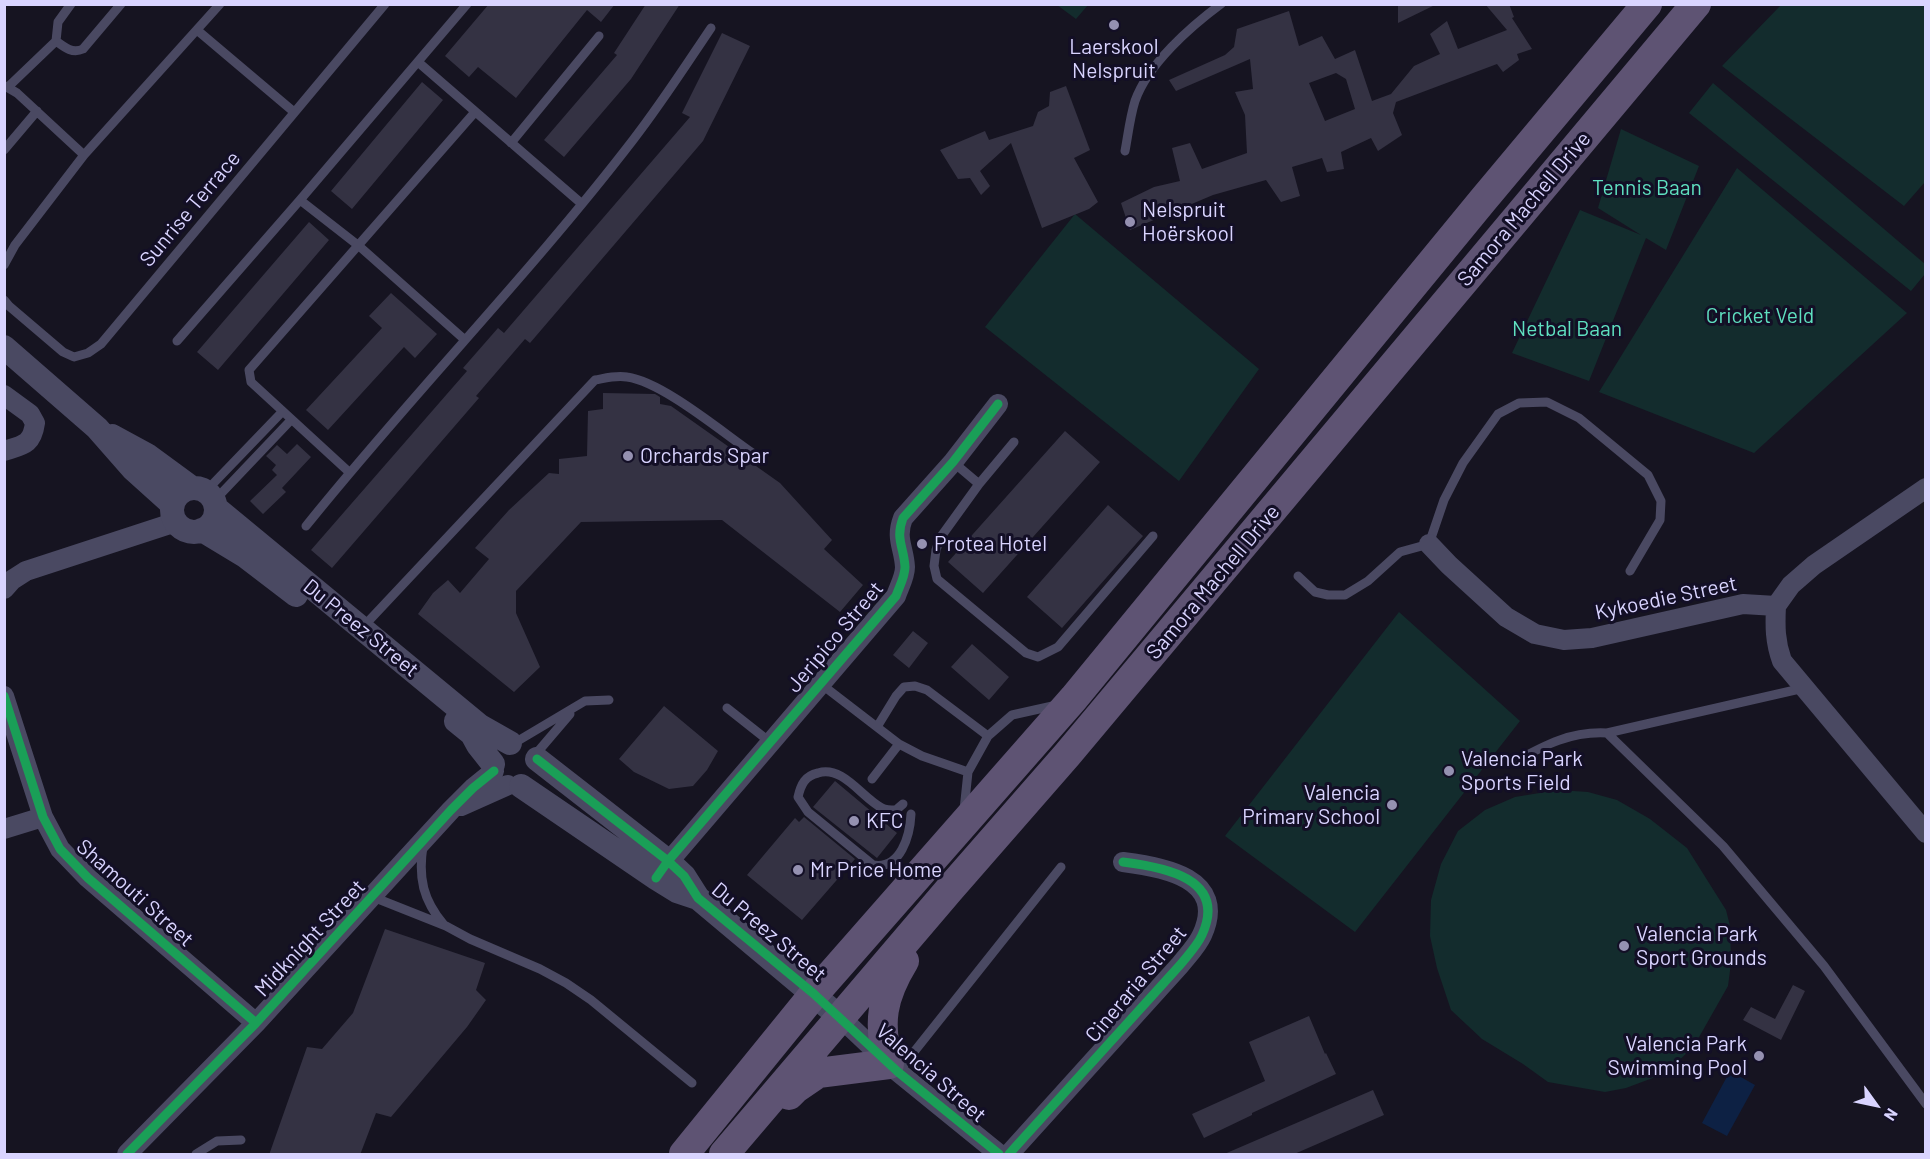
<!DOCTYPE html>
<html>
<head>
<meta charset="utf-8">
<style>
	body { margin:0 }
	#map { position:relative; width:1930px; height:1159px; overflow:hidden; background:#161421; font-family:Barlow,sans-serif }
	canvas { display:block }
	.frame { position:absolute; inset:0; border:6px solid #d9d4ff; pointer-events:none }
	.north { position:absolute; left:1846px; top:1075px; width:60px; height:60px; -webkit-text-stroke:4px #130f26; paint-order:stroke; rotate:123deg; font-size:16px; font-weight:700; line-height:24px; text-align:center; color:#d9d4ff }
	.north::after { content:''; display:block; margin:auto; width:21px; height:27px; background:#d9d4ff; clip-path:polygon(50% 0,100% 100%,50% 72%,0 100%) }
</style>
</head>
<body>
<div id="map">
<canvas width="1930" height="1159"></canvas>
<div class="frame"></div>
<div class="north">N</div>
</div>
<script>
const ctx = document.querySelector('canvas').getContext('2d');
ctx.lineJoin = 'round';
function paint(path, color) {
  ctx.fillStyle = color;
  ctx.fill(path, 'evenodd');
}
function strokePath(path, color, width, dash) {
  ctx.strokeStyle = color;
  ctx.lineWidth = width;
  ctx.lineCap = dash ? 'butt' : 'round';
  ctx.setLineDash(dash || []);
  ctx.stroke(path);
}
function drawText(font, color, halo, rows, align = 'center') {
  ctx.font = font + ' Barlow,sans-serif';
  ctx.lineWidth = 6;
  ctx.setLineDash([]);
  ctx.textBaseline = 'middle';
  ctx.strokeStyle = halo;
  ctx.fillStyle = color;
  for (const [text, x, y, turn = 0] of rows) {
    ctx.save();
    ctx.translate(x, y);
    ctx.rotate((+turn || 0) * Math.PI / 180);
    ctx.textAlign = isNaN(turn) ? turn : align;
    if (halo) ctx.strokeText(text, 0, 0);
    ctx.fillText(text, 0, 0);
    ctx.restore();
  }
}
const green = new Path2D(`
	M 1057,5 L 1088,5 L 1076,19 Z
	M 1781,5 L 1925,5 L 1925,182 L 1904,206 L 1722,66 Z
	M 1713,83 L 1925,264 L 1925,274 L 1911,291 L 1689,113 Z
	M 1621,129 L 1699,166 L 1666,250 L 1646,238 L 1589,381 L 1512,353 L 1580,210 L 1641,235 L 1598,208 Z
	M 1737,168 L 1907,313 L 1754,453 L 1599,392 Z
	M 1075,214 L 1259,369 L 1179,481 L 985,327 Z
	M 1399,612 L 1520,721 L 1355,932 L 1225,836 Z
	M 1558,790 L 1588,792 L 1617,800 L 1650,819 L 1687,848 L 1726,910 L 1730,926 L 1731,963 L 1728,986 L 1694,1046 L 1666,1073 L 1626,1088 L 1605,1092 L 1548,1082 L 1523,1064 L 1482,1039 L 1451,1010 L 1437,968 L 1430,936 L 1431,900 L 1441,864 L 1458,831 L 1485,810 L 1515,797 Z`);
const water = new Path2D(`
	M 1730,1071 L 1755,1085 L 1727,1136 L 1702,1123 Z`);
const building = new Path2D(`
	M 489,4 L 615,4 L 601,22 L 587,10 L 516,98 L 478,67 L 469,77 L 445,56 Z
	M 646,4 L 680,4 L 631,79 L 564,157 L 544,140 L 617,55 L 614,53 Z
	M 1398,4 L 1437,4 L 1398,23 Z
	M 1485,4 L 1509,4 L 1514,17 L 1512,18 L 1532,49 L 1517,54 L 1519,60 L 1503,72 L 1497,64 L 1396,102 L 1393,113 L 1402,135 L 1378,151 L 1371,138 L 1341,152 L 1344,169 L 1327,172 L 1322,158 L 1292,167 L 1300,196 L 1281,202 L 1266,180 L 1213,195 L 1130,230 L 1121,203 L 1154,187 L 1180,181 L 1172,148 L 1190,143 L 1202,169 L 1247,153 L 1245,115 L 1235,92 L 1253,89 L 1250,59 L 1176,91 L 1169,80 L 1225,55 L 1234,47 L 1237,29 L 1289,11 L 1299,46 L 1322,36 L 1335,59 L 1355,50 L 1372,101 L 1391,94 L 1414,66 L 1440,54 L 1430,34 L 1447,21 L 1458,49 L 1507,30 ZM 1336,73 L 1346,79 L 1355,109 L 1325,121 L 1309,83 Z
	M 722,33 L 750,46 L 703,141 L 530,343 L 525,339 L 476,396 L 479,398 L 332,568 L 311,550 L 467,371 L 463,368 L 498,328 L 504,333 L 690,117 L 682,113 Z
	M 422,82 L 443,100 L 352,209 L 331,191 Z
	M 1066,86 L 1090,150 L 1074,158 L 1098,202 L 1089,209 L 1042,228 L 1011,143 L 980,171 L 990,186 L 981,195 L 970,178 L 958,179 L 940,150 L 985,131 L 989,140 L 1033,126 L 1038,112 L 1049,106 L 1050,92 Z
	M 309,222 L 329,240 L 218,370 L 197,352 Z
	M 391,293 L 437,334 L 415,358 L 404,347 L 328,430 L 306,410 L 382,328 L 369,316 Z
	M 603,393 L 655,394 L 660,397 L 660,404 L 671,406 L 780,483 L 832,540 L 824,549 L 863,585 L 840,612 L 722,520 L 581,522 L 516,591 L 516,613 L 540,667 L 514,692 L 418,614 L 433,593 L 448,580 L 460,593 L 489,559 L 475,548 L 509,510 L 549,473 L 559,474 L 559,459 L 587,456 L 588,411 L 603,409 Z
	M 1065,431 L 1100,462 L 983,593 L 948,562 Z
	M 297,444 L 311,457 L 282,488 L 286,492 L 263,514 L 250,501 L 277,475 L 272,470 L 276,465 L 266,456 L 277,445 L 287,454 Z
	M 1108,505 L 1143,536 L 1062,628 L 1027,597 Z
	M 913,631 L 928,643 L 909,668 L 893,655 Z
	M 972,644 L 1009,677 L 989,700 L 951,667 Z
	M 664,706 L 718,751 L 707,770 L 693,786 L 669,789 L 634,772 L 619,759 Z
	M 835,781 L 897,833 L 877,858 L 813,807 Z
	M 804,817 L 855,859 L 802,920 L 747,875 L 795,818 L 799,822 Z
	M 385,929 L 485,963 L 476,990 L 486,1000 L 467,1027 L 391,1117 L 376,1113 L 360,1155 L 269,1155 L 307,1047 L 322,1049 L 353,1013 Z
	M 1793,985 L 1805,991 L 1781,1040 L 1743,1020 L 1751,1007 L 1775,1019 Z
	M 1309,1016 L 1325,1054 L 1326,1053 L 1336,1074 L 1252,1113 L 1252,1115 L 1204,1138 L 1192,1114 L 1265,1081 L 1249,1042 Z
	M 1373,1090 L 1384,1115 L 1292,1155 L 1222,1155 Z`);
const service = new Path2D(`
	M 197,30 L 294,112
	M 56,41 C 64,47 72,54 83,49 L 121,4
	M 418,62 L 582,204
	M 5,86 L 17,93 L 84,155
	M 8,87 L 56,41 L 58,22 L 71,4
	M 511,143 L 599,36
	M 4,150 L 37,111
	M 1125,151 C 1128,135 1130,117 1135,101 C 1148,64 1190,27 1221,4
	M 300,200 L 359,246 L 465,340
	M 4,265 L 15,245 L 84,155 L 220,4
	M 4,300 L 9,306 L 63,352 L 74,357 L 88,353 L 101,344 L 385,4
	M 177,341 L 300,200 L 467,4
	M 1014,442 L 979,484 L 940,538 L 936,550 L 934,566 L 937,579 L 1026,653 L 1038,657 L 1058,647 L 1153,536
	M 953,462 L 979,484
	M 349,472 L 251,382 L 249,370 L 475,112
	M 206,491 L 282,412
	M 214,501 L 291,420
	M 306,526 C 411,395 530,274 633,140 C 661,104 686,65 711,28
	M 1298,576 L 1315,592 L 1328,595 L 1345,595 L 1368,581 L 1400,552 L 1429,544 L 1444,500 L 1463,463 L 1498,414 L 1519,403 L 1547,402 L 1579,418 L 1648,475 L 1661,501 L 1660,520 L 1630,571
	M 363,627 L 595,380 C 606,378 616,375 627,377 C 663,382 723,433 754,454
	M 821,684 L 899,744 L 922,756 L 968,772
	M 727,708 L 770,742
	M 877,727 L 896,696 L 904,687 L 915,686 L 927,690 L 988,736
	M 1607,733 L 1804,688
	M 516,742 L 585,701 L 609,700
	M 535,755 L 570,714
	M 1514,762 C 1545,745 1571,731 1607,733 L 1723,846 L 1824,966 L 1926,1104
	M 872,779 L 899,744
	M 903,804 L 896,810 C 891,810 886,810 882,808 C 862,798 843,765 818,773 C 805,776 801,784 798,797 L 808,812 L 873,865 C 901,870 910,835 911,814
	M 964,810 L 968,772 L 988,736 L 1012,715 L 1057,705
	M 423,846 C 418,878 423,900 444,925
	M 373,897 L 446,926 L 470,939 L 540,969 L 566,983 L 591,1000 L 692,1083
	M 898,1072 L 1061,867
	M 196,1154 L 217,1141 L 241,1140`);
const minor = new Path2D(`
	M 4,395 L 30,414 L 35,423 C 32,445 23,445 4,451
	M 1429,544 L 1449,565 L 1506,617 L 1535,634 L 1564,640 L 1592,638 L 1743,604 L 1776,606
	M 4,589 L 12,580 L 26,571 L 176,522
	M 1776,606 C 1775,626 1775,642 1782,661 L 1926,833
	M 1776,606 L 1791,585 L 1814,565 L 1926,488
	M 4,696 L 43,817 L 60,849 L 88,878 L 256,1023
	M 461,806 L 508,785
	M 4,829 L 43,817
	M 659,873 L 896,596 C 899,587 905,577 905,567 C 904,547 895,539 903,518 L 953,462 L 998,404
	M 841,1018 L 898,1072 L 999,1154
	M 127,1154 L 256,1023 L 451,810 L 473,788 L 494,771
	M 1009,1154 L 1180,965 C 1188,955 1197,946 1202,935 C 1228,878 1163,867 1123,862`);
const tertiary = new Path2D(`
	M 4,347 L 97,428 L 133,469 L 173,505
	M 112,436 L 147,455 L 192,488
	M172 510a22 22 0 1 1 44 0a22 22 0 1 1-44 0Z
	M 216,508 L 480,726 L 510,743
	M 202,530 L 245,556 L 296,595
	M 456,721 L 472,734 L 478,745 L 493,764
	M 537,759 L 668,861 L 684,876 L 698,898 L 841,1018
	M 521,786 L 656,878 L 677,891 L 698,898`);
const primary = new Path2D(`
	M 789,1095 L 796,1088 L 818,1073 L 889,1064 C 877,1023 882,997 904,961
	M 684,1154 L 814,994 L 1074,698 L 1483,200 L 1647,4
	M 724,1154 L 949,890 L 1067,755 L 1696,4`);
const cycleway = new Path2D(`
	M 4,696 L 43,817 L 60,849 L 88,878 L 256,1023
	M 537,759 L 668,861 L 684,876 L 698,898 L 814,994 L 898,1072 L 999,1154
	M 656,878 L 668,861 L 896,596 C 899,587 905,577 905,567 C 904,547 895,539 903,518 L 953,462 L 998,404
	M 127,1154 L 256,1023 L 451,810 L 473,788 L 494,771
	M 1009,1154 L 1180,965 C 1188,955 1197,946 1202,935 C 1228,878 1163,867 1123,862`);
const markers = [
	[1114,25,6,"#9591b1"],
	[1130,222,6,"#9591b1"],
	[628,456,6,"#9591b1"],
	[922,544,6,"#9591b1"],
	[1449,771,6,"#9591b1"],
	[1392,805,6,"#9591b1"],
	[854,821,6,"#9591b1"],
	[798,870,6,"#9591b1"],
	[1624,946,6,"#9591b1"],
	[1759,1056,6,"#9591b1"]
];
const poiNames = [
	["Laerskool",1114,47,"center"],
	["Nelspruit",1114,71,"center"],
	["Nelspruit",1142,210],
	["Hoërskool",1142,234],
	["Orchards Spar",640,456],
	["Protea Hotel",934,544],
	["Valencia Park",1461,759],
	["Sports Field",1461,783],
	["Valencia",1380,793,"right"],
	["Primary School",1380,817,"right"],
	["KFC",866,821],
	["Mr Price Home",810,870],
	["Valencia Park",1636,934],
	["Sport Grounds",1636,958],
	["Valencia Park",1747,1044,"right"],
	["Swimming Pool",1747,1068,"right"]
];
const parkNames = [
	["Tennis Baan",1647,188],
	["Cricket Veld",1760,316],
	["Netbal Baan",1567,329]
];
const streetNames = [
	["Sunrise Terrace",190,209,-50],
	["Samora Machell Drive",1524,209,-50],
	["Samora Machell Drive",1213,582,-50],
	["Kykoedie Street",1666,598,-12],
	["Du Preez Street",361,628,39],
	["Jeripico Street",835,637,-50],
	["Shamouti Street",135,893,42],
	["Du Preez Street",769,932,40],
	["Midknight Street",310,938,-47],
	["Cineraria Street",1136,984,-50],
	["Valencia Street",931,1073,41]
];
paint(green, '#132c2d');
paint(water, '#0d2144');
paint(building, '#343243');
strokePath(service, '#4a4962', 9);
strokePath(minor, '#4a4962', 20);
strokePath(tertiary, '#4a4962', 24);
strokePath(primary, '#5e5373', 30);
strokePath(cycleway, '#1a9f57', 9);
for (const [x, y, r, color] of markers) {
  const dot = new Path2D();
  dot.arc(x, y, r, 0, 2 * Math.PI);
  ctx.fillStyle = color;
  ctx.fill(dot);
  strokePath(dot, '#130f26', 2);
}
drawText('21px', '#d9d4ff', '#130f26', poiNames, 'left');
drawText('21px', '#5fe0c0', '#130f26', parkNames);
drawText('21px', '#d9d4ff', '#130f26', streetNames);
</script>
</body>
</html>
